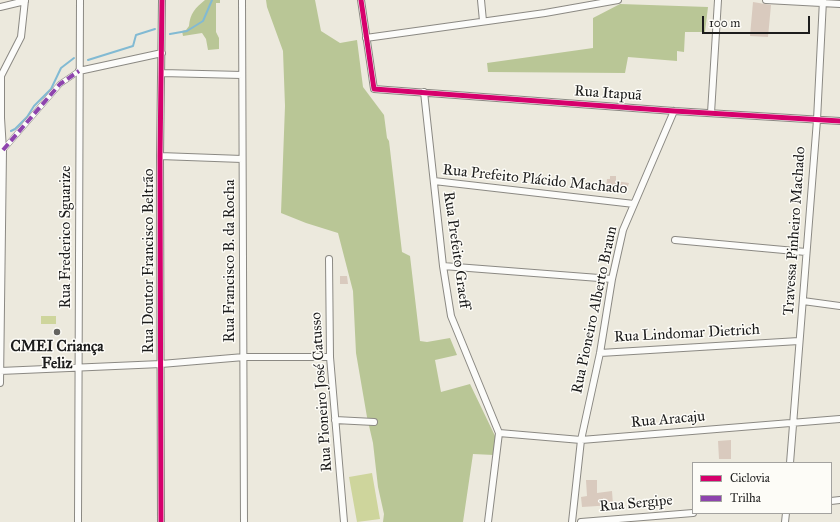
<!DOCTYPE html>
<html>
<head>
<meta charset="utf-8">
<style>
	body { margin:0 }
	#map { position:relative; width:840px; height:522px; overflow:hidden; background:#ece9dd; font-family:"IM FELL Great Primer",serif }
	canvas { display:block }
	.legend { position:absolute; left:692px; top:462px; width:140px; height:52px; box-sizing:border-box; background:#fdfcf7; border:1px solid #a3a29f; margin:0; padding:5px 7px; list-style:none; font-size:12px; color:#1c1c1c }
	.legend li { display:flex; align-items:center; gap:8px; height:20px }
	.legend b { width:20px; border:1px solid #a3a29f }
	.scale { position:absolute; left:702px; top:16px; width:108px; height:18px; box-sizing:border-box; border:2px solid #1c1c1c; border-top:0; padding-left:5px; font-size:12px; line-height:14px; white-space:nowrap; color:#1c1c1c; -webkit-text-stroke:3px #fdfcf7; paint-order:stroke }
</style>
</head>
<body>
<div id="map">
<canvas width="840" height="522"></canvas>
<ul class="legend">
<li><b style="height:5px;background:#d6006c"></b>Ciclovia</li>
<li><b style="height:5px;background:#8e44ad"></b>Trilha</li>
</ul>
<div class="scale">100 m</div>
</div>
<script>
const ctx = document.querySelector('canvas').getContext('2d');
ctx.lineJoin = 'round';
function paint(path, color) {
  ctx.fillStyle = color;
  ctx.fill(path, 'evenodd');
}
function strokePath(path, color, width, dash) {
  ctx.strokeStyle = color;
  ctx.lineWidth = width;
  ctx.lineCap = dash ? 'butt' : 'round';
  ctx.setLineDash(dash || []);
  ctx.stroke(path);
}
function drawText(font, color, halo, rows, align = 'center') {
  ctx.font = font + ' "IM FELL Great Primer",serif';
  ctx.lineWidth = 3;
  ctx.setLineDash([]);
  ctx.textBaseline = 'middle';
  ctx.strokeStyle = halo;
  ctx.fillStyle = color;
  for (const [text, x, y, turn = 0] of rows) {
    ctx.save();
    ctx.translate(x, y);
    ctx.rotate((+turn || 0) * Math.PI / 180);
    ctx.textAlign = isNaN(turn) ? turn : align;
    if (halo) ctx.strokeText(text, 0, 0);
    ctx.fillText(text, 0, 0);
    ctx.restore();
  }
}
const green = new Path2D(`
	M 41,316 L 56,316 L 56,324 L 41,324 Z
	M 372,473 L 380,519 L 357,522 L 349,477 Z`);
const forest = new Path2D(`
	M 205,0 L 220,0 L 220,3 L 216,3 L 216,32 L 219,38 L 219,49 L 208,50 L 206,39 L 202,33 L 183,36 L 182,31 L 186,30 L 189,26 C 190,14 195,8 205,0 Z
	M 266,0 L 315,0 L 321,31 L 340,43 L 357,40 L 363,87 L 384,115 L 387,138 L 389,141 L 402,252 L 410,256 L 420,341 L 427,342 L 450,338 L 457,355 L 435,360 L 441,392 L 470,384 L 496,438 L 494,455 L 473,454 L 463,522 L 383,522 L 384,514 L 378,487 L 373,443 L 367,417 L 356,353 L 353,291 L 338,233 L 306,223 L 281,213 L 285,106 L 283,51 L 267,7 Z
	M 620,4 L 708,7 L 705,32 L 685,32 L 684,52 L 677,51 L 677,61 L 628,57 L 625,73 L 488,72 L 487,63 L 593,48 L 593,18 Z`);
const stream = new Path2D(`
	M 170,34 L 187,31 L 203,21 L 212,0
	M 88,60 L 133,46 L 136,35 L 155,29
	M 11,131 L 15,129 L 27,117 L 34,106 L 51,89 L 61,68 L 74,58`);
const building = new Path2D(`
	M 753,2 L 771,5 L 768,37 L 750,36 Z
	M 610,176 L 616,176 L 616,181 L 629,183 L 626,192 L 624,188 L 612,187 L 612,190 L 606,190 L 607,179 L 610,179 Z
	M 340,276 L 347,276 L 348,284 L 340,284 Z
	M 731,440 L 731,459 L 719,459 L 718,441 Z
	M 586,480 L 597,480 L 597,493 L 612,491 L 613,505 L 582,507 L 581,497 L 587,496 Z`);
const pedestrian = new Path2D(`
	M 3,150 L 60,84 L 79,71`);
const minor = new Path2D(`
	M 242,0 L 244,522
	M 361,0 L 374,89 L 674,111 L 840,121
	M 481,0 L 483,21
	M 766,0 L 840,4
	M 0,7 L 25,1
	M 366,38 L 545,13 L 618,0
	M 79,71 L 162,53
	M 162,73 L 242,75
	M 424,92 L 443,266 L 451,316 L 499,433 L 488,522
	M 711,113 L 718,0
	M 160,156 L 242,159
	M 434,181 L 634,204
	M 675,240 L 806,252
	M 329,259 L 330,357 L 344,522
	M 443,266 L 612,279
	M 803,301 L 840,306
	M 600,353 L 799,341
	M 0,371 L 161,364 L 244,357 L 330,357
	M 0,383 L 3,150 L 1,118 L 1,76 L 21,37 L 25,0
	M 335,420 L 374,422
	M 499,433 L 581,440 L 840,419
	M 790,463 L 817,120 L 823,0
	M 831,501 L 840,500
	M 78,522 L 80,0
	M 161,522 L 160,156 L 162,0
	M 572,522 L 581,440 L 600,353 L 612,279 L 623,230 L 674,111
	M 581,522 L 693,513
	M 785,522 L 786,513`);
const quiet = new Path2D(`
	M 3,150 L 60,84 L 79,71`);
const cycleway = new Path2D(`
	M 361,0 L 374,89 L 674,111 L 840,121
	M 161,522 L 160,156 L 162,0`);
const markers = [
	[57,332,4,"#656460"]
];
const streetNames = [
	["Rua Itapuã",608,94,4],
	["Rua Prefeito Plácido Machado",535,180,6],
	["Travessa Pinheiro Machado",795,231,-86],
	["Rua Frederico Sguarize",66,237,-90],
	["Rua Prefeito Graeff",456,250,82],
	["Rua Doutor Francisco Beltrão",149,261,-90],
	["Rua Francisco B. da Rocha",230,261,-90],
	["Rua Pioneiro Alberto Braun",595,310,-78],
	["Rua Lindomar Dietrich",687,334,-3],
	["Rua Pioneiro José Catusso",322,392,-94],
	["Rua Aracaju",668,420,-5],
	["Rua Sergipe",636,504,-5]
];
const poiNames = [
	["CMEI Criança",57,347],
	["Feliz",57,364]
];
paint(green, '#ced59c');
paint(forest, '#b9c696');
strokePath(stream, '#82bad3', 2);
paint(building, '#d9cabe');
strokePath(pedestrian, '#8b8983', 6);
strokePath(minor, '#8b8983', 8);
strokePath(pedestrian, '#fcfcfa', 5);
strokePath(minor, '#fcfcfa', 6);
strokePath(quiet, '#8e44ad', 4, [8, 4]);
strokePath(cycleway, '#d6006c', 5);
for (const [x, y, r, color] of markers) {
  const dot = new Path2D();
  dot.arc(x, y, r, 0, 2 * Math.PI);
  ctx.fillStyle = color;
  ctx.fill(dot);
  strokePath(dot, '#fdfcf7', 1.5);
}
drawText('15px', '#1c1c1c', '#fdfcf7', streetNames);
drawText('bold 15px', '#1c1c1c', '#fdfcf7', poiNames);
</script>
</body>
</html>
